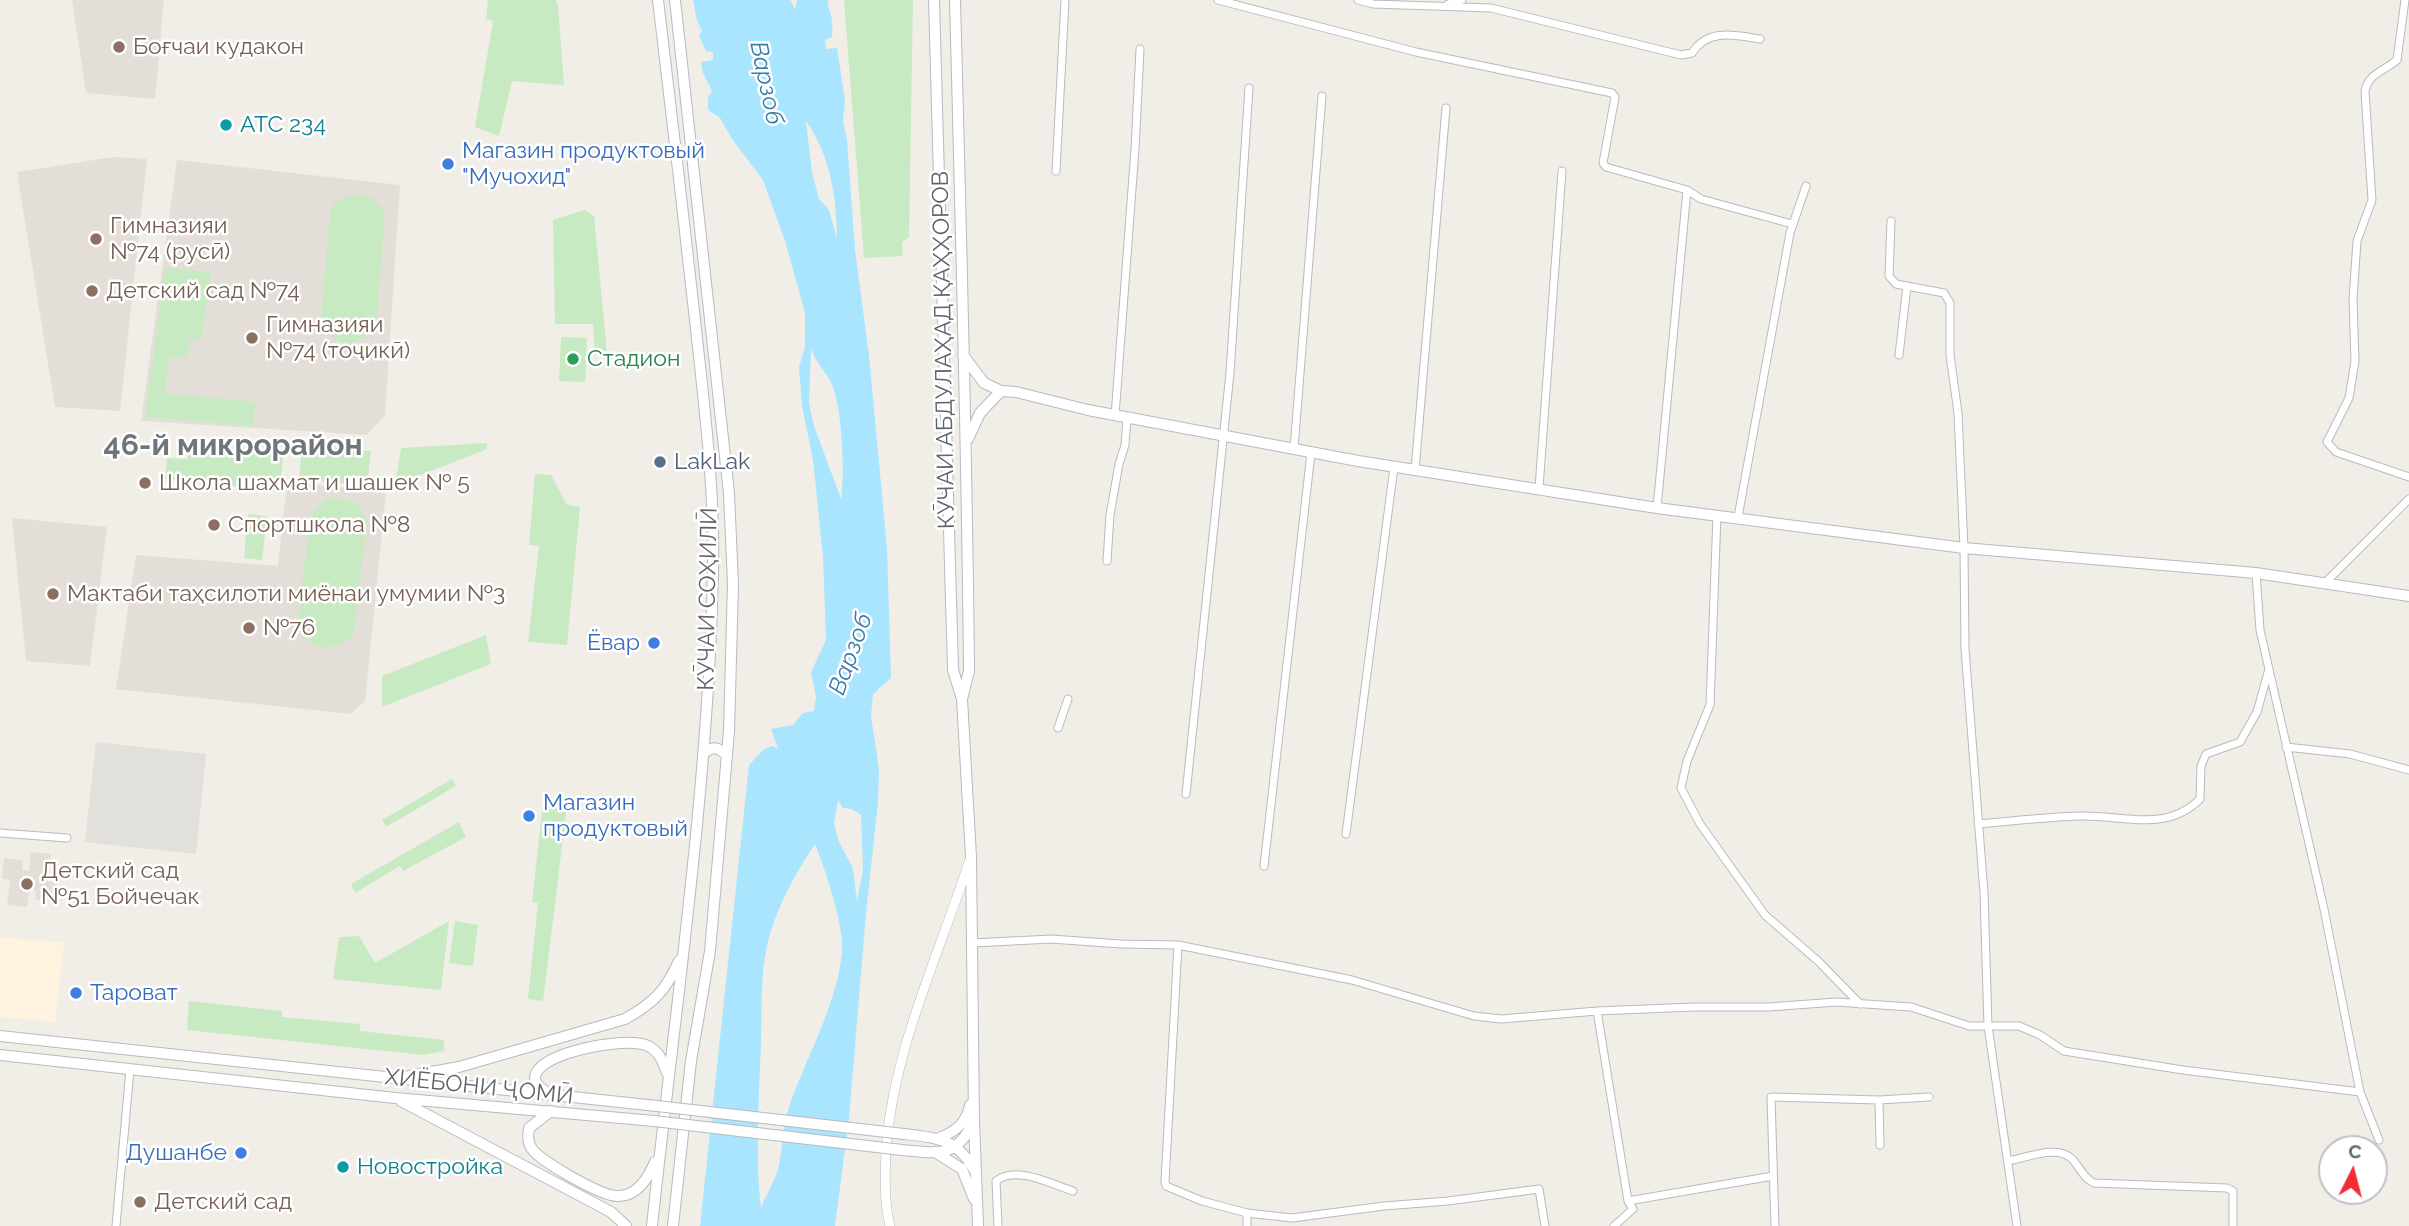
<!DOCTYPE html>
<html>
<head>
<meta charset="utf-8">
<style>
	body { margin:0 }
	#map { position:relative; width:2409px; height:1226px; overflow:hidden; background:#f1eee7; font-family:Raleway,sans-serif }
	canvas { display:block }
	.north { position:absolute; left:2318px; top:1135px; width:70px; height:70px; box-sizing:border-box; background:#fff; border:2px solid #bfc1c3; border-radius:50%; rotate:6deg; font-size:19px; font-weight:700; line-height:28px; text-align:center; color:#5e6468 }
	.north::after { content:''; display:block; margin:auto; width:24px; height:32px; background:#f32b35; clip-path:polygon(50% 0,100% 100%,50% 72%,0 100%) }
</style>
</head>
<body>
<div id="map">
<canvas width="2409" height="1226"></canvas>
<div class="north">С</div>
</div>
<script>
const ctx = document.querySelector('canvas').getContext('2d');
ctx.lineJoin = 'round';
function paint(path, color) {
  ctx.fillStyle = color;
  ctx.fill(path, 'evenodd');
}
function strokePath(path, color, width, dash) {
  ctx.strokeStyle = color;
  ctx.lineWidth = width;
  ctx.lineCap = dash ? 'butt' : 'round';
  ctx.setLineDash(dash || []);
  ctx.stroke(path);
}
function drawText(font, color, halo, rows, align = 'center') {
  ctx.font = font + ' Raleway,sans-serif';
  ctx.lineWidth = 5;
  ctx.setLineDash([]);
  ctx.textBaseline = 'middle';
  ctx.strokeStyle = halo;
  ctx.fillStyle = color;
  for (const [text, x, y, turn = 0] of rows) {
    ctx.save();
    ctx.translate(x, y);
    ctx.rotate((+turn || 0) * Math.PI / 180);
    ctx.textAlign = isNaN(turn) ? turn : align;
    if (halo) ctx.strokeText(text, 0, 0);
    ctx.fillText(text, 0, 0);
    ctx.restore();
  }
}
const commercial = new Path2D(`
	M 0,938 L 64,942 L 55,1022 L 0,1017 Z`);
const industrial = new Path2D(`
	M 96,742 L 206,754 L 196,854 L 85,842 Z`);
const education = new Path2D(`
	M 72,0 L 164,0 L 155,99 L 86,93 Z
	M 113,157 L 147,159 L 120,411 L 55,407 L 17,172 Z
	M 177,160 L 400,185 L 385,415 L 367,435 L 141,421 Z
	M 287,482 L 386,491 L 365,701 L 351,714 L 116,689 L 136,555 L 278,566 Z
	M 12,518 L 107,527 L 90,666 L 26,661 Z
	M 31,852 L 51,854 L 48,881 L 57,882 L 54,902 L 35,899 L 36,891 L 29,890 L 27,907 L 7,905 L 10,880 L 2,879 L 4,858 L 23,860 L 22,870 L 29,871 Z`);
const green = new Path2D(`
	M 488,0 L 556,0 L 558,5 L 564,85 L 512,81 L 499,136 L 475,127 L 493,21 L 486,19 Z
	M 844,0 L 913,0 L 909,237 L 902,242 L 903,256 L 864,258 Z
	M 353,194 C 370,195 381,200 385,217 L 376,323 C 362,351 334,349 321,321 L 330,212 L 336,201 Z
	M 584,210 L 594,216 L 607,353 L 595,354 L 593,324 L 555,324 L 553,220 Z
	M 165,268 L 211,272 L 201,340 L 190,340 L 187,358 L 170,358 L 165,393 L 255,402 L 253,426 L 145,417 Z
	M 561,337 L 587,338 L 585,382 L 559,381 Z
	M 487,443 L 487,449 L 395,485 L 401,448 Z
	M 302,445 L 371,451 L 367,486 L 299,479 Z
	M 189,447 L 283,454 L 280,491 L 165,479 L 167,458 L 188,459 Z
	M 535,474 L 551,475 L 567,505 L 580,507 L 567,645 L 528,642 L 539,546 L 529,545 Z
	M 336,498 L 356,503 L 367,520 L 354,633 C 336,655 310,651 297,627 L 311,513 L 326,500 Z
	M 248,514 L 267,516 L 262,560 L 244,558 Z
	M 486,635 L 491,664 L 382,707 L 382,676 Z
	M 452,779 L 456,786 L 386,827 L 382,820 Z
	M 543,803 L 567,805 L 543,1001 L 528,999 L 538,903 L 532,902 Z
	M 459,822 L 466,837 L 403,871 L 400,866 L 355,893 L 351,884 Z
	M 449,921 L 441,990 L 333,979 L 339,937 L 359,936 L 375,963 Z
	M 455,921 L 478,925 L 473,966 L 449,963 Z
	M 189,1001 L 282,1011 L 282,1017 L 360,1024 L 360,1031 L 444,1040 L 444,1051 L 423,1055 L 187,1030 Z`);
const water = new Path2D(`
	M 693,0 L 790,0 L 795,9 L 797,0 L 828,0 C 827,8 832,13 832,21 C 833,26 832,32 832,37 L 825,40 L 826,49 L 837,48 L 845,100 L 843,120 L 847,140 L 855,250 L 869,356 L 887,548 L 891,678 L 873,694 L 871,716 L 879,769 L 878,802 L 866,913 L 849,1118 L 835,1226 L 700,1226 L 749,765 L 763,750 L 773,746 L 778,749 L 771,729 L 793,725 L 803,713 L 814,711 L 816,697 L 811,672 L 826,640 L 823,556 L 813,460 L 802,406 L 799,367 L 805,347 L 805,313 L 785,241 L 763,180 L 732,139 L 720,118 L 708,110 L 708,97 L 712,91 L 703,73 L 701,62 L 713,60 L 713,52 L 706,51 L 699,36 L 702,30 L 697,21 ZM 806,121 C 830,154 837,199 837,239 L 829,210 L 819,199 L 812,172 ZM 811,349 C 816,363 828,374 833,387 C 842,411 845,474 841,499 L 814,426 L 809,403 ZM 838,800 L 843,808 L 852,809 L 861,815 L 863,869 L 857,902 L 853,868 L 838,840 L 834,823 ZM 815,844 C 825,869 845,928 842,953 C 836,1008 805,1059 788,1110 C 782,1129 783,1150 778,1169 C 774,1182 766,1195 761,1208 C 755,1156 759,1095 761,1042 C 762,1011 760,976 767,946 C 775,910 795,874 815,844 Z`);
const minor = new Path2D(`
	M 1218,0 L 1416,52 L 1612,93 L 1615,97 L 1603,163 L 1606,167 L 1687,190 L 1701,199 L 1792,224
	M 1358,0 L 1373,4 L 1491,8 L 1681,55 L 1692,53 C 1708,28 1734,35 1760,39
	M 2405,0 L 2397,60 C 2384,71 2369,73 2365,91 L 2372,200 L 2357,241 L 2353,299 L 2355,361 L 2349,398 L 2327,442 L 2336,452 L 2409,477
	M 1448,4 L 1462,0
	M 1056,171 L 1065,0
	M 1891,221 L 1889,276 L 1896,284 L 1944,293 L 1950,303 L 1950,355 L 1958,413 L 1964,548 L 1965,649 L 1984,893 L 1988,1026 L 2017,1226
	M 1899,355 L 1907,286
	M 1115,416 L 1135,149 L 1140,49
	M 1294,449 L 1322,96
	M 1415,470 L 1446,108
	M 1539,488 L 1562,171
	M 1657,508 L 1687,190
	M 1717,515 L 1710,705 L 1687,761 L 1681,788 L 1700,824 L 1765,915 L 1818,961 L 1860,1004
	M 1738,517 L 1790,233 L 1806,186
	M 1107,561 L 1110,515 L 1119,464 L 1125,445 L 1127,418
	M 2256,573 L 2260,630 L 2324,909 L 2360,1092 L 2379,1140
	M 2324,584 L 2409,499
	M 1058,728 L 1068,699
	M 2286,747 L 2350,754 L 2409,770
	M 1186,794 L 1230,373 L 1249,88
	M 1978,824 C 2013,821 2047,817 2081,816 C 2123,815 2166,833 2200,799 L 2201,766 L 2206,754 L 2240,742 L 2257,712 L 2269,669
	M 0,833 L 67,838
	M 1346,834 L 1394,467
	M 1264,866 L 1311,453
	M 973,943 L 1051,939 L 1121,944 L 1178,945 L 1352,980 L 1474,1016 L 1501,1019 L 1597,1011
	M 1178,945 L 1165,1182 L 1166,1186 L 1202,1201 L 1247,1213 L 1292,1218 L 1384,1206 L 1448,1201 L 1539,1189 L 1545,1226
	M 1879,1100 L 1880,1145
	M 2008,1161 C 2026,1158 2058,1144 2072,1159 C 2080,1167 2083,1178 2094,1183 L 2227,1188 L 2233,1191 L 2233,1226
	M 1628,1201 L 1773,1176
	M 116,1226 L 130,1069
	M 998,1226 L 996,1181 C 1016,1165 1051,1184 1073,1191
	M 1247,1226 L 1247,1213
	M 1614,1226 L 1633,1209 L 1628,1201 L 1597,1011 L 1694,1007 L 1769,1007 L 1836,1002 L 1911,1007 L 1969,1026 L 2019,1026 L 2040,1035 L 2064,1051 L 2183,1070 L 2360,1092
	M 1775,1226 L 1771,1097 L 1879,1100 L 1929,1097`);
const tertiary = new Path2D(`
	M 890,1226 C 884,1202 885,1175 886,1151 C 893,1050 938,957 969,862`);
const secondary = new Path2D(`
	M 934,0 L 953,670 L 962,699 L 971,857 L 974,1121 L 978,1226
	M 955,0 C 961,224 967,447 969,671 L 962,699
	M 963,355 L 984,383 L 1001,391 L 1016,392 L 1088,410 L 1358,461 L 1657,508 L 1964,548 L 2256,573 L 2409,596
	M 968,439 L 980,413 L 1001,391
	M 703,754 C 712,746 718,746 727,756
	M 0,1036 L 657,1106
	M 0,1055 L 395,1098 L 654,1121
	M 409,1076 L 459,1067 L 625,1019 C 654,1003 666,990 679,961
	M 550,1094 C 492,1063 620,1033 648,1046 C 660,1052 663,1062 667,1073
	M 401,1101 L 611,1212 L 626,1226
	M 551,1111 L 529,1128 C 528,1135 527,1142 532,1149 C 540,1161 601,1196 617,1196 C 637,1197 648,1178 655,1162
	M 904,1134 C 939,1138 958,1139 976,1173
	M 939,1138 C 955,1132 967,1123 970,1105
	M 902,1150 C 938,1153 955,1159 973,1123
	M 935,1152 L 962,1169 L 974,1199
	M 652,1226 C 675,1009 708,792 713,573 C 715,489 704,403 695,320 C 683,213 671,107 658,0
	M 673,1226 L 691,1061 L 710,951 L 729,731 L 733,584 L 729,493 L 675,0`);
const secondaryBridge = new Path2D(`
	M 657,1106 L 904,1134
	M 654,1121 L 902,1150`);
const markers = [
	[119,47,7,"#8d6e63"],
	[226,125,7,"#0f9aa8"],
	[448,164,7,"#3f7fe0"],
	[96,239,7,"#8d6e63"],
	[92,291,7,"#8d6e63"],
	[252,338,7,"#8d6e63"],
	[573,359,7,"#2e9e5b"],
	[660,462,7,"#5c6f8a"],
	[145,483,7,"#8d6e63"],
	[214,525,7,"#8d6e63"],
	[53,594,7,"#8d6e63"],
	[249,628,7,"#8d6e63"],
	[654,643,7,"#3f7fe0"],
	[529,816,7,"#3f7fe0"],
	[27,884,7,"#8d6e63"],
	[76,993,7,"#3f7fe0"],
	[241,1153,7,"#3f7fe0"],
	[343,1167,7,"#0f9aa8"],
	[140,1202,7,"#8d6e63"]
];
const educationNames = [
	["Боғчаи кудакон",133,47],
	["Гимназияи",110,226],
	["№74 (русӣ)",110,252],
	["Детский сад №74",106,291],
	["Гимназияи",266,325],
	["№74 (тоҷикӣ)",266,351],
	["Школа шахмат и шашек № 5",159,483],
	["Спортшкола №8",228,525],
	["Мактаби таҳсилоти миёнаи умумии №3",67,594],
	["№76",263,628],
	["Детский сад",41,871],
	["№51 Бойчечак",41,897],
	["Детский сад",154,1202]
];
const cultureNames = [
	["АТС 234",240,125],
	["Новостройка",357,1167]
];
const shopNames = [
	["Магазин продуктовый",462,151],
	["\"Мучохид\"",462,177],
	["Ёвар",640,643,"right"],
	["Магазин",543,803],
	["продуктовый",543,829],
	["Тароват",90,993],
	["Душанбе",227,1153,"right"]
];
const streetNames = [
	["КӮЧАИ АБДУЛАҲАД ҚАҲҲОРОВ",944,350,-91],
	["КӮЧАИ СОҲИЛӢ",708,599,-89],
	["ХИЁБОНИ ҶОМӢ",479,1087,6]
];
const leisureNames = [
	["Стадион",587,359]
];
const serviceNames = [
	["LakLak",674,462]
];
const waterNames = [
	["Варзоб",766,83,78],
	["Варзоб",851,654,-70]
];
const districtNames = [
	["46-й микрорайон",233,446]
];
paint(commercial, '#fff3df');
paint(industrial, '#e2e0db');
paint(education, '#e3dfd8');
paint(green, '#c8eac3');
paint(water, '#aae5ff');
strokePath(minor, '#b7bbbe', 9);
strokePath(tertiary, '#b7bbbe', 10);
strokePath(secondary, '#b5bbbf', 12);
strokePath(minor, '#fff', 7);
strokePath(tertiary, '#fff', 9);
strokePath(secondary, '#fff', 10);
strokePath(secondaryBridge, '#b5bbbf', 12, []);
strokePath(secondaryBridge, '#fff', 10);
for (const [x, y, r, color] of markers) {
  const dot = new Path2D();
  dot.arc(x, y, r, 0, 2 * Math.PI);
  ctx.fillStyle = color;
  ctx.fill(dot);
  strokePath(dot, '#fff', 2.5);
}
drawText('23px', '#785e54', '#fff', educationNames, 'left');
drawText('23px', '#0d838f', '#fff', cultureNames, 'left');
drawText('23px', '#366cbe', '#fff', shopNames, 'left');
drawText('23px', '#5e6468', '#fff', streetNames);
drawText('23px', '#27864d', '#fff', leisureNames, 'left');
drawText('23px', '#4e5e75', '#fff', serviceNames, 'left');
drawText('italic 24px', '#397ca6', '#fff', waterNames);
drawText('bold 30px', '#6f767a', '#fff', districtNames);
</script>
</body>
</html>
